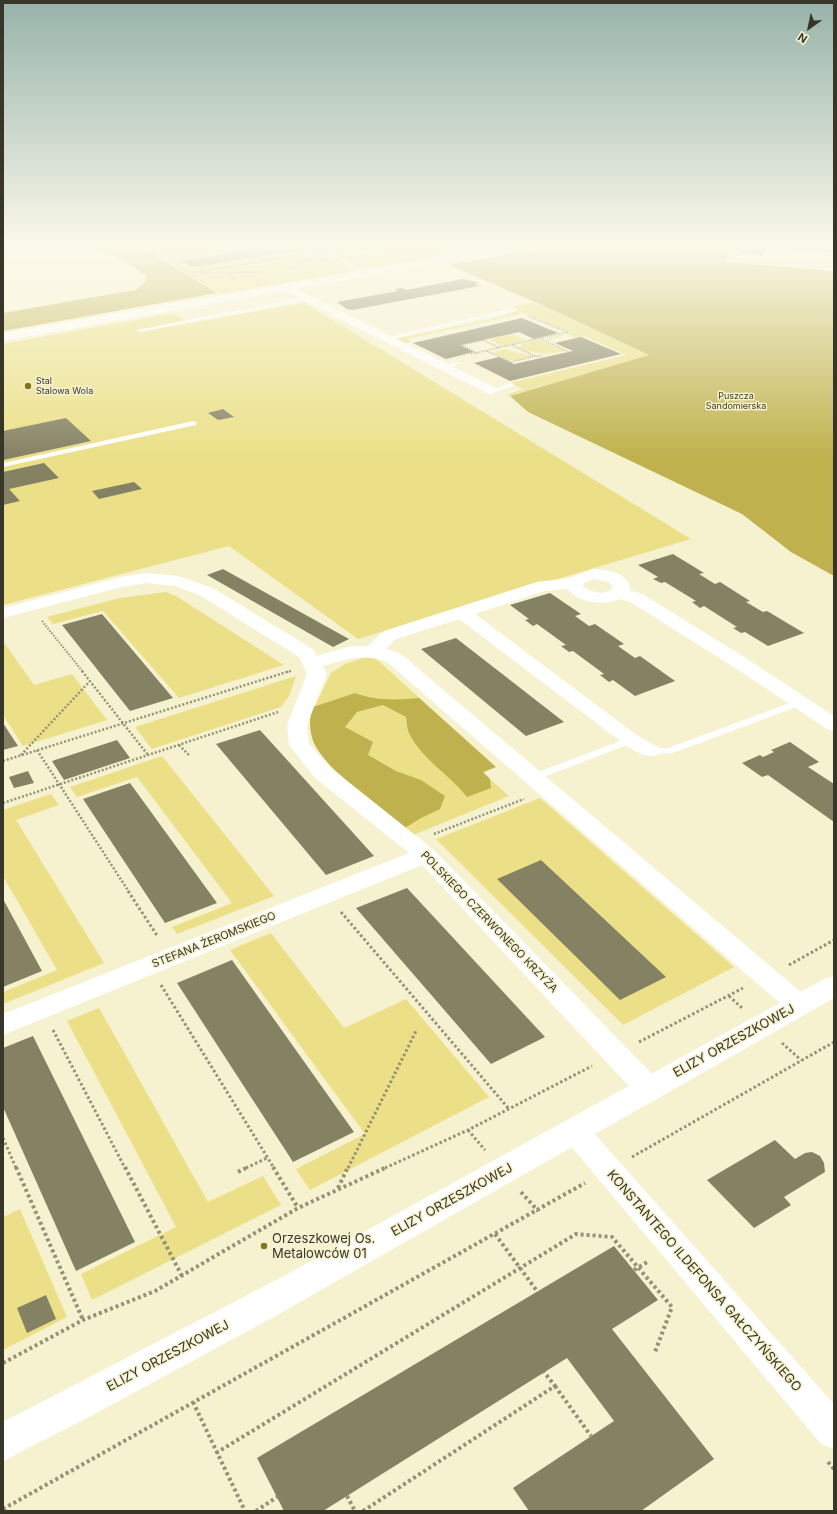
<!DOCTYPE html>
<html>
<head>
<meta charset="utf-8">
<style>
	body { margin:0 }
	#map { position:relative; width:837px; height:1514px; overflow:hidden; background:#f6f2d0; font-family:Inter,sans-serif }
	canvas { display:block }
	.frame { position:absolute; inset:0; border:4px solid #383629; pointer-events:none }
	.north { position:absolute; left:789px; top:8px; width:40px; height:40px; -webkit-text-stroke:3px #f6f2d0; paint-order:stroke; rotate:213deg; font-size:11px; font-weight:700; line-height:16px; text-align:center; color:#383629 }
	.north::after { content:''; display:block; margin:auto; width:14px; height:18px; background:#383629; clip-path:polygon(50% 0,100% 100%,50% 72%,0 100%) }
</style>
</head>
<body>
<div id="map">
<canvas width="837" height="1514"></canvas>
<div class="frame"></div>
<div class="north">N</div>
</div>
<script>
const ctx = document.querySelector('canvas').getContext('2d');
ctx.lineJoin = 'round';
function paint(path, color) {
  ctx.fillStyle = color;
  ctx.fill(path, 'evenodd');
}
function strokePath(path, color, width, dash) {
  ctx.strokeStyle = color;
  ctx.lineWidth = width;
  ctx.lineCap = dash ? 'butt' : 'round';
  ctx.setLineDash(dash || []);
  ctx.stroke(path);
}
function drawText(font, color, halo, rows, align = 'center') {
  ctx.font = font + ' Inter,sans-serif';
  ctx.lineWidth = 3;
  ctx.setLineDash([]);
  ctx.textBaseline = 'middle';
  ctx.strokeStyle = halo;
  ctx.fillStyle = color;
  for (const [text, x, y, turn = 0] of rows) {
    ctx.save();
    ctx.translate(x, y);
    ctx.rotate((+turn || 0) * Math.PI / 180);
    ctx.textAlign = isNaN(turn) ? turn : align;
    if (halo) ctx.strokeText(text, 0, 0);
    ctx.fillText(text, 0, 0);
    ctx.restore();
  }
}
const green = new Path2D(`
	M 141,245 L 207,245 L 211,248 L 214,245 L 274,245 L 182,261 L 193,267 L 299,251 L 307,255 L 323,255 L 354,271 L 221,294 Z
	M 428,245 C 437,250 446,248 456,253 L 364,269 L 332,253 L 339,250 L 332,246 L 334,245 Z
	M 535,302 L 649,355 L 509,396 L 506,395 L 523,389 L 510,383 L 626,355 L 584,336 L 576,338 L 568,334 L 549,339 L 556,342 L 544,339 L 577,331 L 572,329 L 566,331 L 511,308 Z
	M 305,303 L 691,539 L 358,639 L 229,546 L 3,605 L 3,344 L 174,313 L 190,323 Z
	M 516,311 L 522,314 L 406,339 L 412,342 L 404,343 L 396,339 L 505,316 L 507,314 Z
	M 512,334 L 525,340 L 501,347 L 490,339 Z
	M 539,340 L 565,351 C 548,355 536,355 520,348 L 523,343 Z
	M 506,349 C 516,354 523,352 533,356 L 512,361 L 492,352 Z
	M 166,592 L 176,596 L 284,665 L 179,698 L 103,611 L 53,624 L 47,617 L 120,598 Z
	M 3,641 L 34,685 L 72,674 L 107,720 L 23,746 L 3,715 Z
	M 372,655 L 496,767 L 483,773 L 509,796 L 413,835 L 330,766 L 314,743 L 309,718 L 331,673 L 345,664 Z
	M 296,676 L 289,696 L 281,707 L 152,749 L 135,727 Z
	M 162,756 L 274,896 L 177,934 L 172,927 L 232,903 L 137,777 L 77,797 L 70,787 Z
	M 51,794 L 59,805 L 16,820 L 104,963 L 3,1004 L 3,992 L 57,970 L 3,876 L 3,810 Z
	M 540,798 L 734,967 L 623,1025 L 436,839 Z
	M 271,933 L 344,1028 L 406,999 L 489,1097 L 310,1190 L 296,1169 L 365,1134 L 230,950 Z
	M 99,1008 L 208,1202 L 263,1176 L 281,1205 L 92,1300 L 81,1274 L 176,1227 L 67,1021 Z
	M 20,1209 L 67,1317 L 3,1350 L 3,1217 Z`);
const forest = new Path2D(`
	M 90,245 L 139,245 L 217,293 L 3,331 L 3,313 L 135,290 L 144,283 L 147,276 C 137,270 127,261 117,257 C 108,253 97,252 90,245 Z
	M 559,245 L 732,245 L 725,262 L 834,271 L 834,576 L 791,552 L 742,514 L 528,412 L 510,396 L 649,355 L 536,302 L 511,308 L 535,302 L 449,265 Z
	M 355,693 C 376,701 397,700 419,698 L 496,767 L 483,772 L 490,779 L 491,788 L 467,797 C 450,775 423,760 410,735 C 407,730 407,723 406,717 L 383,705 L 357,712 L 345,727 L 373,742 L 368,755 L 396,771 L 421,780 L 445,796 L 440,809 L 421,818 L 405,828 C 382,809 325,769 314,743 C 309,731 309,718 313,707 Z`);
const building = new Path2D(`
	M 120,245 L 132,245 L 136,248 L 123,250 L 117,246 Z
	M 274,245 L 326,246 L 315,250 L 311,249 L 193,267 L 181,261 Z
	M 741,245 L 829,245 L 834,246 L 834,253 L 809,249 L 809,251 L 765,247 L 762,256 L 752,255 L 738,253 Z
	M 463,279 L 479,283 L 475,284 L 480,286 L 352,310 L 347,309 L 337,302 L 398,291 L 394,289 L 402,288 L 406,290 Z
	M 522,318 L 558,333 L 534,339 L 519,332 L 460,345 L 474,352 L 446,359 L 413,343 Z
	M 581,337 L 621,354 L 510,381 L 474,363 L 499,357 L 514,364 L 573,351 L 555,343 Z
	M 223,409 L 234,417 L 218,420 L 208,413 Z
	M 66,418 L 91,441 L 3,460 L 3,431 Z
	M 44,463 L 59,478 L 9,489 L 20,501 L 3,505 L 3,472 Z
	M 134,482 L 142,489 L 99,499 L 92,491 Z
	M 673,554 L 704,573 L 699,574 L 715,584 L 720,582 L 750,601 L 746,602 L 763,612 L 767,611 L 804,633 L 768,646 L 745,632 L 741,633 L 733,628 L 737,627 L 704,606 L 700,608 L 692,602 L 696,601 L 665,582 L 661,583 L 653,579 L 658,577 L 638,565 Z
	M 223,569 L 349,639 L 333,647 L 207,575 Z
	M 550,593 L 581,614 L 575,616 L 589,626 L 595,624 L 624,644 L 618,646 L 635,658 L 640,656 L 675,681 L 635,696 L 613,680 L 609,682 L 600,675 L 604,674 L 573,651 L 569,652 L 561,646 L 566,645 L 537,624 L 533,626 L 525,620 L 529,619 L 510,605 Z
	M 102,614 L 173,698 L 130,711 L 62,625 Z
	M 456,638 L 564,722 L 526,736 L 421,649 Z
	M 3,723 L 18,746 L 3,750 Z
	M 260,730 L 374,856 L 326,875 L 216,744 Z
	M 117,740 L 130,758 L 64,780 L 52,761 Z
	M 790,742 L 819,762 L 808,767 L 834,784 L 834,822 L 768,775 L 762,777 L 742,763 L 760,755 L 763,757 L 774,752 L 771,750 Z
	M 28,771 L 34,783 L 14,788 L 9,777 Z
	M 130,783 L 217,903 L 165,923 L 83,799 Z
	M 541,860 L 666,977 L 620,1000 L 497,879 Z
	M 407,888 L 545,1037 L 491,1064 L 356,908 Z
	M 3,899 L 42,971 L 3,987 Z
	M 232,960 L 354,1132 L 293,1162 L 177,983 Z
	M 33,1036 L 135,1242 L 76,1271 L 3,1107 L 3,1048 Z
	M 775,1140 L 795,1159 L 805,1153 L 812,1152 L 820,1156 L 824,1163 L 825,1172 L 784,1197 L 791,1205 L 754,1228 L 707,1180 Z
	M 614,1246 L 658,1300 L 612,1329 L 714,1459 L 641,1511 L 529,1511 L 513,1488 L 614,1421 L 567,1358 L 323,1511 L 284,1511 L 257,1458 Z
	M 46,1295 L 56,1319 L 27,1333 L 17,1308 Z`);
const pathFar4 = new Path2D(`
	M 346,249 L 395,250
	M 318,250 L 339,260
	M 331,251 L 366,255
	M 378,251 L 380,245
	M 343,253 L 353,258
	M 370,253 L 385,255 L 375,258 L 366,256 Z
	M 315,256 L 328,262
	M 169,261 L 207,284
	M 293,268 L 317,255
	M 190,273 L 361,245
	M 199,273 L 266,272
	M 226,273 L 235,279
	M 567,332 L 574,330
	M 541,339 L 569,352
	M 484,340 L 499,348
	M 512,345 L 535,356 L 542,356
	M 487,351 L 511,362 L 535,356
	M 477,353 L 461,345 L 485,340
	M 471,354 L 567,332 L 528,316`);
const pathFar3 = new Path2D(`
	M 42,621 L 83,672
	M 287,672 L 291,671`);
const pathFar2 = new Path2D(`
	M 82,671 L 148,755
	M 179,745 L 189,755
	M 37,750 L 129,892
	M 21,755 L 90,681
	M 3,761 L 290,671
	M 3,803 L 278,712
	M 434,834 L 524,799`);
const pathFar1 = new Path2D(`
	M 128,891 L 158,937
	M 341,912 L 509,1109
	M 789,965 L 834,940
	M 161,985 L 274,1168
	M 729,996 L 742,1008
	M 53,1030 L 125,1168
	M 639,1042 L 743,988
	M 782,1043 L 801,1060
	M 468,1130 L 485,1150
	M 3,1138 L 16,1168
	M 632,1157 L 834,1042
	M 246,1168 L 267,1158
	M 348,1168 L 417,1029
	M 385,1168 L 468,1130 L 592,1066`);
const path = new Path2D(`
	M 16,1167 L 83,1320
	M 125,1167 L 182,1276
	M 273,1167 L 298,1208
	M 238,1172 L 248,1167
	M 338,1188 L 348,1167
	M 521,1192 L 538,1211
	M 495,1234 L 537,1291
	M 634,1270 L 649,1261
	M 3,1363 L 83,1320 L 155,1291 L 298,1208 L 387,1167
	M 555,1386 L 591,1436
	M 193,1402 L 245,1511
	M 216,1453 L 576,1234 L 612,1237 L 672,1307 L 655,1352
	M 828,1462 L 834,1469
	M 347,1496 L 355,1511
	M 3,1509 L 585,1183
	M 256,1511 L 277,1497
	M 363,1511 L 555,1386 L 544,1372`);
const service = new Path2D(`
	M 306,297 L 308,300 L 140,332 L 137,330 Z
	M 515,308 L 517,309 L 517,311 L 386,340 L 383,338 Z
	M 456,362 L 461,363 L 444,369 L 441,367 Z
	M 512,383 L 514,384 L 514,386 L 491,393 L 488,391 Z
	M 193,421 L 197,423 L 196,425 L 3,467 L 3,463 Z
	M 798,700 L 803,703 L 802,705 L 673,753 L 651,754 L 646,751 L 651,748 L 668,748 Z
	M 631,737 L 635,738 L 636,740 L 635,742 L 538,779 L 530,779 L 528,777 L 530,775 Z`);
const minor = new Path2D(`
	M 510,245 L 533,245 L 528,248 L 296,289 L 496,388 L 497,391 L 491,395 L 284,291 L 3,341 L 3,333 Z
	M 593,569 C 606,570 630,572 630,590 L 644,595 L 749,660 L 834,716 L 834,731 L 827,729 L 735,668 L 632,603 L 621,599 L 605,603 L 591,602 L 578,598 L 567,589 L 545,591 L 475,614 L 638,736 L 658,747 L 661,751 L 658,755 C 645,759 635,751 624,744 L 459,619 L 396,639 L 386,649 L 401,654 L 808,998 L 812,1005 L 808,1012 L 799,1015 L 790,1012 L 387,662 C 361,653 348,659 323,666 L 327,674 L 307,725 L 309,744 L 331,768 L 434,850 L 658,1080 L 662,1088 L 658,1096 L 648,1099 L 638,1096 L 422,865 L 3,1035 L 3,1014 L 409,853 L 315,778 L 289,745 L 287,725 L 307,674 L 299,657 L 201,596 L 175,586 L 146,583 L 122,587 L 3,618 L 3,608 L 121,577 L 146,573 L 178,576 L 213,588 L 314,650 L 317,656 L 351,646 L 368,646 L 384,631 L 537,582 L 569,578 ZM 594,579 L 609,582 L 613,588 C 604,596 592,593 583,586 L 584,583 Z
	M 574,1118 L 584,1122 L 834,1404 L 834,1449 L 821,1444 L 564,1138 L 559,1130 L 564,1122 Z`);
const tertiary = new Path2D(`
	M 834,976 L 834,998 L 270,1319 L 89,1417 L 3,1461 L 3,1422 L 282,1277 L 756,1016 L 824,979 Z`);
const markers = [
	[28,386,4,"#82771b"],
	[264,1246,4,"#82771b"]
];
const farPoinames = [
	["Stal",36,381],
	["Stalowa Wola",36,391]
];
const farParknames = [
	["Puszcza",736,396],
	["Sandomierska",736,406]
];
const streetNames = [
	["POLSKIEGO CZERWONEGO KRZYŻA",489,922,46],
	["STEFANA ŻEROMSKIEGO",214,940,-22]
];
const nearStreetnames = [
	["ELIZY ORZESZKOWEJ",734,1041,-29],
	["ELIZY ORZESZKOWEJ",452,1200,-29],
	["KONSTANTEGO ILDEFONSA GAŁCZYŃSKIEGO",704,1281,49],
	["ELIZY ORZESZKOWEJ",168,1356,-28]
];
const nearPoinames = [
	["Orzeszkowej Os.",272,1239],
	["Metalowców 01",272,1254]
];
paint(green, '#ebe088');
paint(forest, '#bfb24e');
paint(building, '#858163');
strokePath(pathFar4, '#949179', 1.5, [1, 1]);
strokePath(pathFar3, '#949179', 2, [1.5, 1.5]);
strokePath(pathFar2, '#949179', 2.5, [2, 2]);
strokePath(pathFar1, '#949179', 3, [2.5, 2.5]);
strokePath(path, '#949179', 4, [3, 3]);
paint(service, '#fff');
paint(minor, '#fff');
paint(tertiary, '#fff');
const sky = ctx.createLinearGradient(0, 0, 0, 457);
sky.addColorStop(0, '#97b3aa');
sky.addColorStop(0.54, '#fbf9ea');
sky.addColorStop(1, '#fbf9ea00');
ctx.fillStyle = sky;
ctx.fillRect(0, 0, 837, 457);
for (const [x, y, r, color] of markers) {
  const dot = new Path2D();
  dot.arc(x, y, r, 0, 2 * Math.PI);
  ctx.fillStyle = color;
  ctx.fill(dot);
  strokePath(dot, '#f6f2d0', 1.5);
}
drawText('9px', '#383629', '#f6f2d0', farPoinames, 'left');
drawText('9px', '#454016', '#f6f2d0', farParknames);
drawText('11px', '#383629', '#f6f2d0', streetNames);
drawText('13px', '#383629', '#f6f2d0', nearStreetnames);
drawText('13px', '#383629', '#f6f2d0', nearPoinames, 'left');
</script>
</body>
</html>
